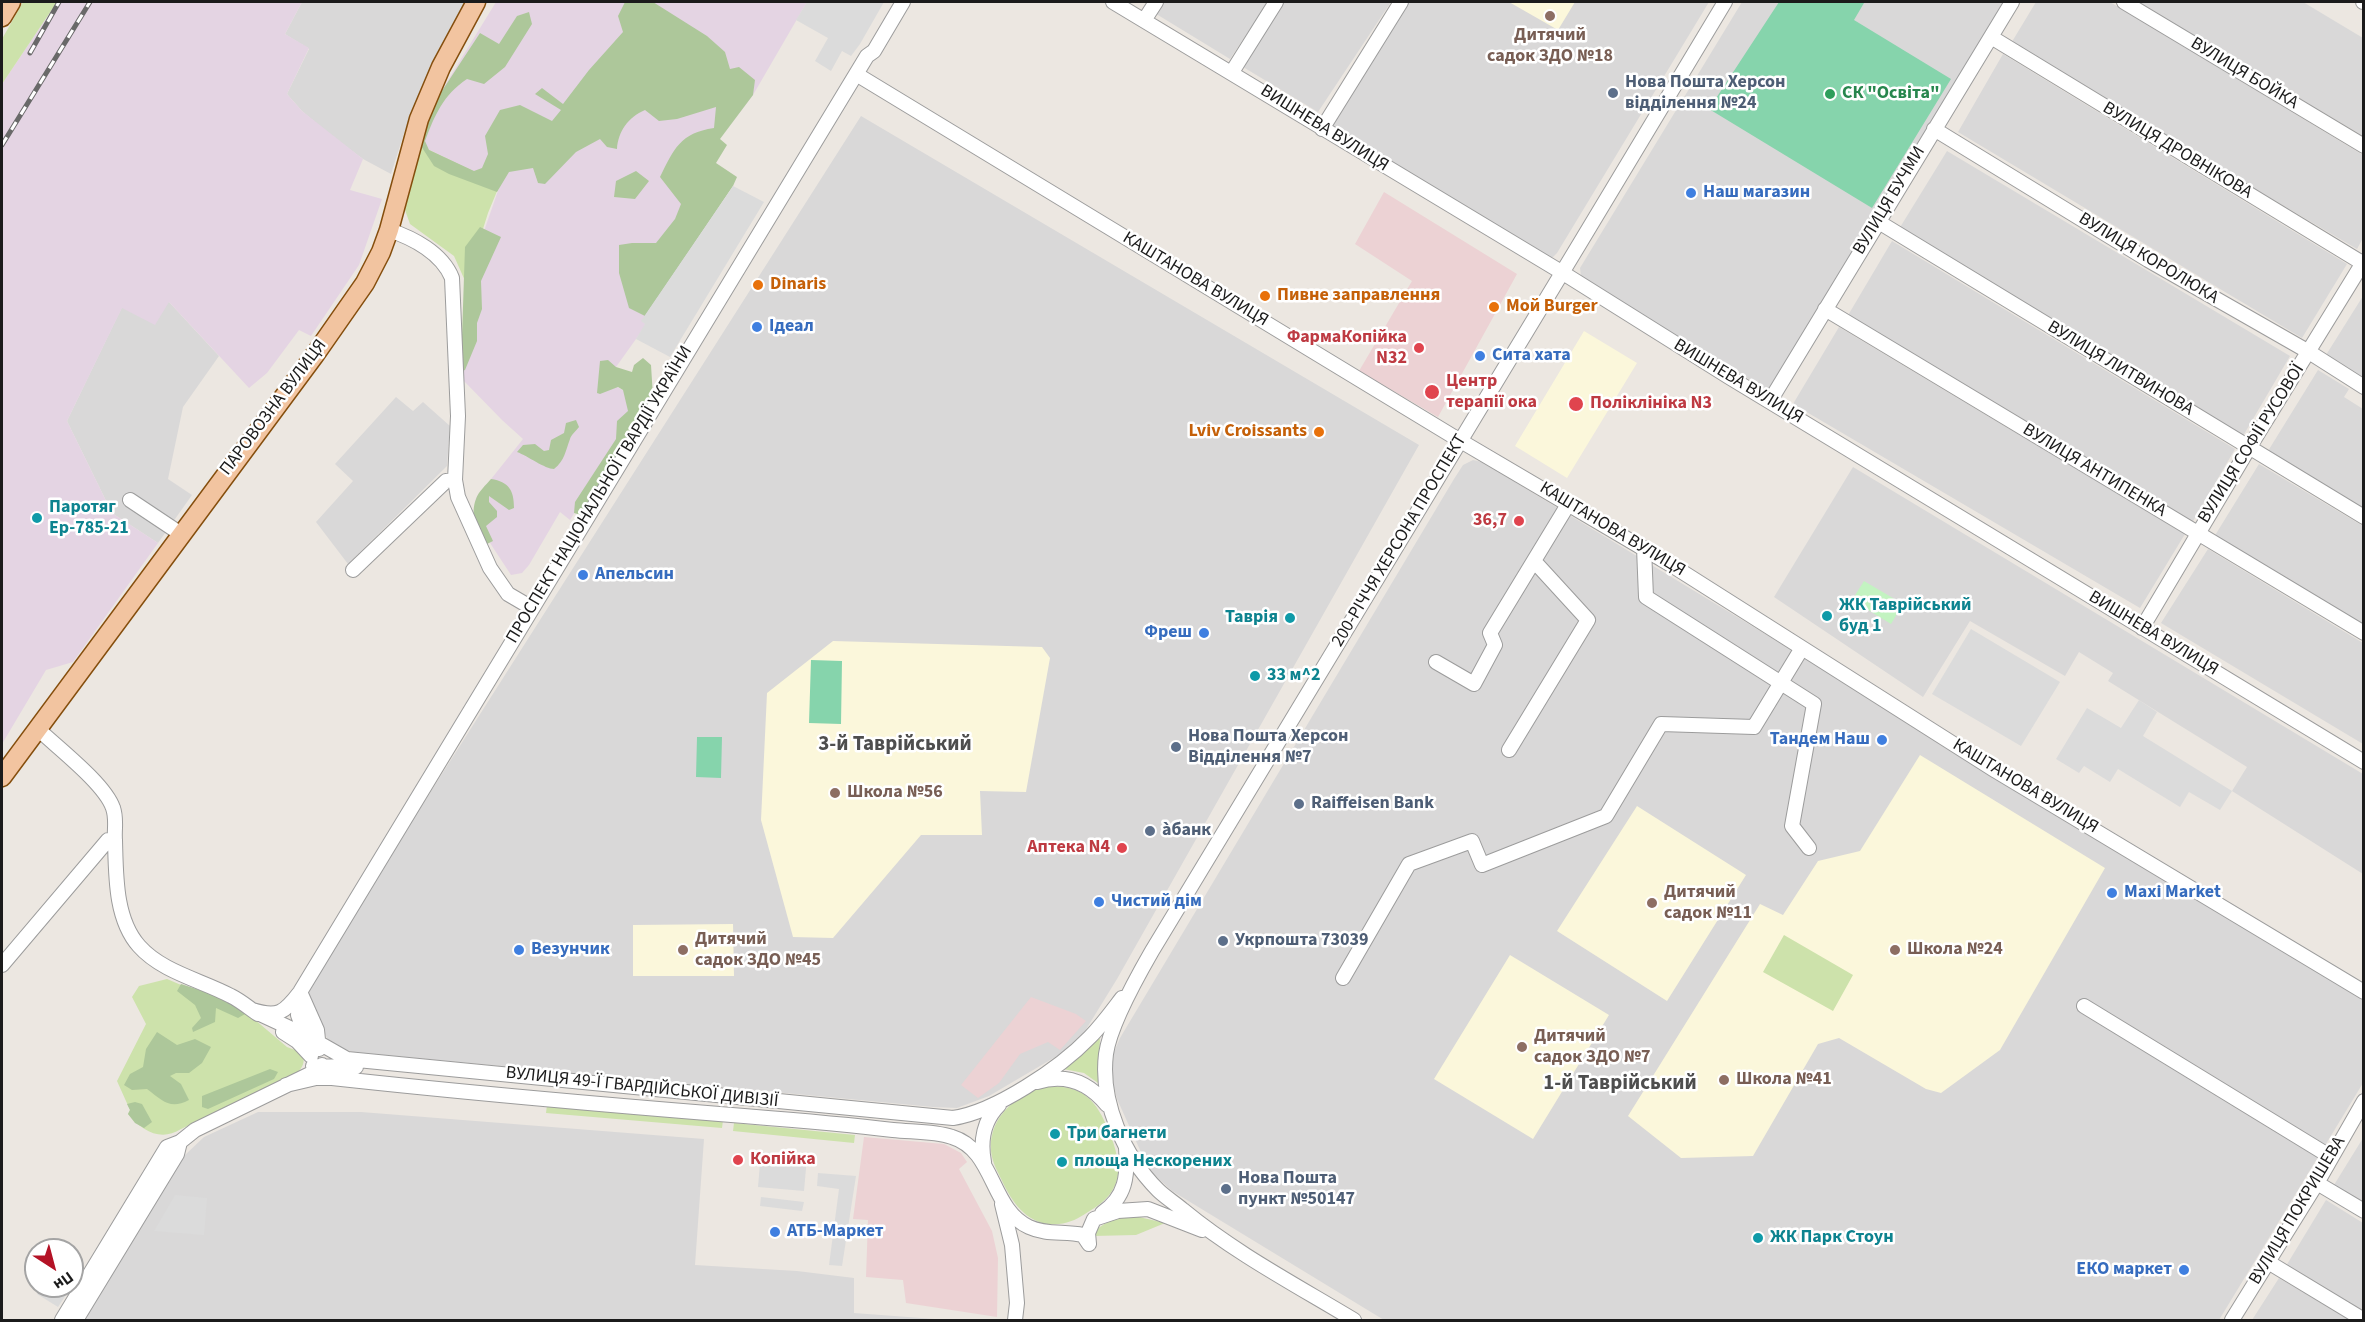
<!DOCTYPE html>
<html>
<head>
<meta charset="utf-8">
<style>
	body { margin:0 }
	#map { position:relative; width:2365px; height:1322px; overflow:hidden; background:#ece7e1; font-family:"Source Sans 3",sans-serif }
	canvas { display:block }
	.frame { position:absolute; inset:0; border:3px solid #1b1b1b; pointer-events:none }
	.north { position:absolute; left:24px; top:1238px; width:60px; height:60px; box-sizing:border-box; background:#fff; border:2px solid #a4a4a4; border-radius:50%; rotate:144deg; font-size:16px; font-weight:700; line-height:24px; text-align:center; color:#1b1b1b }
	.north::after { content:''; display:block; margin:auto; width:21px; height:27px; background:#b41226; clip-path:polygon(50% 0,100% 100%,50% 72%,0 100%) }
</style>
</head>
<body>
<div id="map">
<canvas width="2365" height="1322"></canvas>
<div class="frame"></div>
<div class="north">Пн</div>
</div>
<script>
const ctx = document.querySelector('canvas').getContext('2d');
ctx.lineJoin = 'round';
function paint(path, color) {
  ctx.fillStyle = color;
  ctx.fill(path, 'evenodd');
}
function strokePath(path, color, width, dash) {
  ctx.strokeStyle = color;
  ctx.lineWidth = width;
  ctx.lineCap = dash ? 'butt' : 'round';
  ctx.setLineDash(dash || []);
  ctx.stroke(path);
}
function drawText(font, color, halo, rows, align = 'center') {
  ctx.font = font + ' "Source Sans 3",sans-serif';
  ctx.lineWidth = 5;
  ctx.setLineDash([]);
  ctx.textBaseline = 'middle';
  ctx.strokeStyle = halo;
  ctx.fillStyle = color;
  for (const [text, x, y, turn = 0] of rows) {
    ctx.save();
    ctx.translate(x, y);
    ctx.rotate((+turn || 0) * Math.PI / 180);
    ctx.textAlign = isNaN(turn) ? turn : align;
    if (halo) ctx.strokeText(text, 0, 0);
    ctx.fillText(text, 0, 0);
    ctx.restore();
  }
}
const residential = new Path2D(`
	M 302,2 L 468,2 L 426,80 L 405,130 L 391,174 L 363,159 L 326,132 L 302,111 L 287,94 L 309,49 L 285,34 Z
	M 1160,2 L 1268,2 L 1230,59 L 1153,12 Z
	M 1284,2 L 1391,2 L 1318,112 L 1243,67 Z
	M 1409,2 L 1709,2 L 1557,253 L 1553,257 L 1546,257 L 1330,127 Z
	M 1742,2 L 2005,2 L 1769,391 L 1586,283 L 1581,276 L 1580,268 Z
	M 2036,2 L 2110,2 L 2363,155 L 2363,238 L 2357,249 L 2010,45 Z
	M 2138,2 L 2303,2 L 2363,38 L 2363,136 Z
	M 2003,54 L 2347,264 L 2302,338 L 1958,132 Z
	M 861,116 L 1419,445 L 1117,979 L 1085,1031 L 1062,1053 L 989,1096 L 957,1108 L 933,1107 L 353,1052 L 332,1045 L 319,1026 L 307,1001 L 307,989 L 433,788 Z
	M 1947,151 L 2290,356 L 2243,436 L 1899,229 Z
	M 1892,241 L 2235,449 L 2192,523 L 1847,317 Z
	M 2363,296 L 2363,378 L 2326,355 Z
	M 169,302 L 219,356 L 183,407 L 168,479 L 192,495 L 158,543 L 112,513 L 67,421 L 122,307 Z
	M 1839,327 L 2185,534 L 2140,608 L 1793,404 Z
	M 2318,370 L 2349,389 L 2344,397 L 2363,409 L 2363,509 L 2268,451 Z
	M 396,397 L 413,411 L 423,402 L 450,426 L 447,466 L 348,564 L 316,522 L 353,481 L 335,464 Z
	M 1473,460 L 1482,462 L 2363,997 L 2363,1083 L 2219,1320 L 1384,1320 L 1172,1191 L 1149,1170 L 1117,1099 L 1113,1083 L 1112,1070 L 1114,1052 L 1120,1038 L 1454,479 L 1463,465 Z
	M 2259,464 L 2363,526 L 2363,627 L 2214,537 Z
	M 1853,467 L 2363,774 L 2363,874 L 2232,791 L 2247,767 L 2108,681 L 2113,673 L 2079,652 L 2065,676 L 1970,621 L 1923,697 L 1774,597 Z
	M 2208,549 L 2363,643 L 2363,744 L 2161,623 Z
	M 258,1112 L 361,1112 L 704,1139 L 695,1265 L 797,1271 L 854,1278 L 854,1313 L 948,1320 L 82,1320 L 185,1155 L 204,1137 Z
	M 2363,1138 L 2363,1203 L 2334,1185 Z
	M 2326,1200 L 2363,1223 L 2363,1313 L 2286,1266 Z
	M 2279,1278 L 2350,1320 L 2252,1320 Z`);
const commercial = new Path2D(`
	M 1384,192 L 1517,274 L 1438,417 L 1359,371 L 1412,281 L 1355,244 Z
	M 1031,997 L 1076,1014 L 1086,1021 L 1060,1050 L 1048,1042 L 1020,1054 L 999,1083 L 978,1098 L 961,1085 Z
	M 864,1137 L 944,1144 L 961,1153 L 967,1162 L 959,1169 L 992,1231 L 998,1258 L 997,1317 L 906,1303 L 903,1280 L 866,1277 L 868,1220 L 853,1219 Z`);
const industrial = new Path2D(`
	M 57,2 L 302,2 L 285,34 L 309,48 L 287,94 L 302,111 L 363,159 L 350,190 L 382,199 L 359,265 L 311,336 L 299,330 L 267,373 L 249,388 L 169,302 L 155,325 L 122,308 L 67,421 L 112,513 L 158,543 L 73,662 L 46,670 L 2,744 L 2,84 Z
	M 496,2 L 807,2 L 753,95 L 683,187 L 717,210 L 642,321 L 646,324 L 636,339 L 606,381 L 643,401 L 570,520 L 560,512 L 529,565 L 522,573 L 511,575 L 473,517 L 476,498 L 523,439 L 502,420 L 462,379 L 466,283 L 500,185 L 421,146 L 434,103 Z`);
const education = new Path2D(`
	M 1509,2 L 1575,2 L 1558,30 Z
	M 1584,331 L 1637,363 L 1567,478 L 1515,446 Z
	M 833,641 L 1042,647 L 1050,658 L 1026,792 L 980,791 L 982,835 L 921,835 L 833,938 L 793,937 L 761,820 L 767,693 Z
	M 1920,755 L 2105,868 L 2000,1050 L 1941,1093 L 1926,1089 L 1839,1038 L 1818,1044 L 1753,1156 L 1681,1158 L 1628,1116 L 1760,904 L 1783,915 L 1818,861 L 1860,851 Z
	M 1637,806 L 1746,875 L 1667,1001 L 1557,931 Z
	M 733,924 L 734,976 L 633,976 L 633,925 Z
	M 1510,955 L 1609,1015 L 1533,1139 L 1434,1079 Z`);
const grass = new Path2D(`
	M 23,2 L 57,2 L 2,84 L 2,39 Z
	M 421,146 L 500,184 L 488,213 L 466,283 L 454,256 L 410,224 L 405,210 Z
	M 1784,935 L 1853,975 L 1833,1011 L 1763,972 Z
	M 167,979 L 247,1013 L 287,1047 L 303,1053 C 305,1063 303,1067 296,1074 L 181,1129 C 161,1142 142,1131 128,1114 L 130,1110 L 117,1081 L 146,1024 L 132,997 L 139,986 Z
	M 1100,1038 L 1098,1083 L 1084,1073 L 1063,1069 Z
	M 1049,1086 C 1084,1086 1096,1100 1109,1131 C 1123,1166 1125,1191 1088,1212 C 1079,1218 1070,1223 1059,1224 C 1031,1227 1015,1207 1004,1185 C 999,1174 992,1163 991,1151 C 988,1117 1018,1092 1049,1086 Z
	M 547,1105 L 723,1120 L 722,1128 L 546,1113 Z
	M 734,1123 L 855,1135 L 854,1143 L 733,1131 Z
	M 1139,1217 L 1165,1223 L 1136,1235 L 1093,1236 L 1092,1234 C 1105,1220 1120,1217 1139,1217 Z`);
const forest = new Path2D(`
	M 625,2 L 653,2 L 707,36 L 725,52 L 730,69 L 739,67 L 755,80 L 753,95 L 720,139 L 727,145 L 716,163 L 737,177 L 733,186 L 645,316 L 629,308 L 619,273 L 619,245 L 632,243 L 656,243 L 675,219 L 681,204 L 660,177 C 674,149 680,133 714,128 L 716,107 L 677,119 L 659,121 L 645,110 C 628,117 618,132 617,149 L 607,147 L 600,139 L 576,152 L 545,184 L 538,183 L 533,168 L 509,172 L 497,192 L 449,174 L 434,166 L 421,146 L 434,103 L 480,33 L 499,44 L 517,16 L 529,12 L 532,24 L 505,67 L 484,84 L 467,79 C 443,95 435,115 425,141 L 429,150 L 474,171 L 482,168 L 488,154 L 485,136 L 500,110 L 520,105 L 552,121 L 561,110 L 535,94 L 542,88 L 563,104 L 589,70 L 623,32 L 618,16 Z
	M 636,171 L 649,181 L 635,199 L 614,197 L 616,181 Z
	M 480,227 L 501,237 L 481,281 L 482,309 L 477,323 L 477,341 L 465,370 L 463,371 L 461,366 L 465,247 Z
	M 643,358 L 651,365 L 653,397 L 581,515 L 574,513 L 575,502 L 616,439 L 617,421 L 628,411 L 623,390 L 618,387 L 600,394 L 597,393 L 600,361 L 608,360 L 616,367 L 632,372 L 634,365 Z
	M 576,420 L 579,427 C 576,431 571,435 570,439 C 565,452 565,460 554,469 C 545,469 528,456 517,452 L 523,445 L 535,444 L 544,451 L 549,450 L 551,440 L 564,433 L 566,423 Z
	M 491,479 C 509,482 514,490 514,508 L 509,510 L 489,496 L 489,502 L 497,511 L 497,517 L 486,526 L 493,541 L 487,544 C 476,533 470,514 476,499 C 478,492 486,485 491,479 Z
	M 181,984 L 224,998 L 247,1013 L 238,1018 L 216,1008 L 215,1022 L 193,1032 L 192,1028 L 201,1018 L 195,1005 L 177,991 Z
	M 157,1032 L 177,1045 L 195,1039 L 211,1047 L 202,1063 L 189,1073 L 176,1073 L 170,1076 L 181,1084 L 189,1100 C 170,1110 163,1101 147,1089 L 132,1090 L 124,1085 L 130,1074 L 143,1067 L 146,1049 Z
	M 270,1069 L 278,1072 L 274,1079 L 208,1109 L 202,1107 L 202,1096 Z
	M 135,1102 L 142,1104 L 152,1122 L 144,1128 L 135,1123 L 128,1114 L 130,1110 L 127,1104 Z`);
const park = new Path2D(`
	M 1864,581 L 1903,604 L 1891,624 L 1852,600 Z`);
const pitch = new Path2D(`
	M 1779,2 L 1861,2 L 1864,3 L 1854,20 L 1951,79 L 1872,208 L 1709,109 Z
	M 811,660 L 842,661 L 841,724 L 809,723 Z
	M 697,737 L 722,737 L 721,778 L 696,777 Z`);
const parking = new Path2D(`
	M 807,2 L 884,2 L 860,44 L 851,56 L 842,51 L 831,71 L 815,61 L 828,38 L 796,20 Z
	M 733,186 L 764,202 L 670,357 L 636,339 L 645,324 L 641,321 Z
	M 1971,629 L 2060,682 L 2021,746 L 1932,694 Z
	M 2139,700 L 2157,712 L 2143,736 L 2232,791 L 2220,810 L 2189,792 L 2180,807 L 2118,769 L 2110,782 L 2084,766 L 2079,773 L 2056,759 L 2087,708 L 2121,728 Z
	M 761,1152 L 807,1157 L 804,1191 L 758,1187 Z
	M 818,1173 L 856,1176 L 842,1266 L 829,1265 L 839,1189 L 817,1186 Z
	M 175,1195 L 207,1198 L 204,1235 L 154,1231 Z
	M 761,1197 L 804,1202 L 802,1211 L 760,1206 Z
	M 43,1286 L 72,1286 L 58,1307 L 37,1294 Z`);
const minor = new Path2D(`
	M 1113,2 L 1563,273 L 1729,377 L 2364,762
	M 2124,2 L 2364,146
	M 2363,2 L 2364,2
	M 1145,19 L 1156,2
	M 1991,37 L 2364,264
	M 1232,72 L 1276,2
	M 856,74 L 1459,440 L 1673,566 L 1996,771 L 2364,992
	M 1322,129 L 1401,2
	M 1934,129 L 2148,260 L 2309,352 L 2364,387
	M 1877,221 L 2364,517
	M 389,230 C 413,238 442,253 452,278 L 458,416 L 455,480 L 458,497 L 490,568 L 508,594 L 532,608
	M 1825,309 L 2364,633
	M 1770,401 L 2012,2
	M 130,500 L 181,534
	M 1644,548 L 1646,597 L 1814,704 L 1792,826 L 1809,848
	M 353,570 L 446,481 L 455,480
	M 2142,628 L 2249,448 L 2364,261
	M 1436,662 L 1474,684 L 1495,645 L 1490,633 L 1569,503
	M 38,729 C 58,748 105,784 113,808 C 117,819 114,830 115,840 C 116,875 115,919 139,946 C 162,972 201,980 231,996 C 241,1001 249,1008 258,1014
	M 1509,750 L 1588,620 L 1534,561
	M 2,965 L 108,840 L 115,840
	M 1343,978 L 1409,864 L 1472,841 L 1482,865 L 1606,816 L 1661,724 L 1754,727 L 1802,648
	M 300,994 L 298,1015 L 307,1039
	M 301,994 L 317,1030 L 319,1049
	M 2084,1006 L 2331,1157
	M 252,1010 C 278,1018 284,1013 300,992 L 867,56 L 874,51 L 903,2
	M 262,1015 L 305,1035 L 347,1059 L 953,1118 C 995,1112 1060,1068 1090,1037 C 1102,1025 1112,1011 1122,998
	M 283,1032 L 297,1041 L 311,1056
	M 313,1066 L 356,1067
	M 1037,1082 C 1066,1073 1089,1083 1107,1105
	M 286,1085 L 316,1078 L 332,1078 C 469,1093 606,1105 744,1116 C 794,1120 843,1124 893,1130 C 912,1132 934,1131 952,1137 C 995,1150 990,1209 1029,1227 C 1046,1235 1065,1231 1083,1235 L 1089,1244
	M 984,1162 C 980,1141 984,1120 999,1105
	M 2317,1183 L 2364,1211
	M 1002,1204 L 1012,1245 L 1017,1303 L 1015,1320
	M 1102,1213 C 1126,1197 1128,1175 1126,1148
	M 1089,1244 L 1088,1233 L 1094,1219 L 1118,1211 L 1148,1209 L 1202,1230
	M 2268,1262 L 2364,1320
	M 62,1320 L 167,1147 L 180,1142 L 195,1130 L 316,1071 L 322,1065
	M 76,1320 L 177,1154 L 180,1142
	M 1354,1320 C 1296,1285 1235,1253 1183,1210 C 1175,1203 1165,1197 1158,1190 C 1124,1156 1100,1102 1106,1054 C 1110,1025 1137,977 1152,951 C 1343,635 1535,319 1725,2
	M 2232,1320 L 2317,1183 L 2364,1101`);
const major = new Path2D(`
	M 2,17 L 11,2
	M 2,777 L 314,356 L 365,283 L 381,252 L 389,230 L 419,119 L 441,67 L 476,2`);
const rail = new Path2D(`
	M 30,53 L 59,2
	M 2,145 L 90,2`);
const markers = [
	[1550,16,6,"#8d6e63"],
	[1613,93,6,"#5c6f8a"],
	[1830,94,6,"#2e9e5b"],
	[1691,193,6,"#3f7fe0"],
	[758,285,6,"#e8710a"],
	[1265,296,6,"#e8710a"],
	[1494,307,6,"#e8710a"],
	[757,327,6,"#3f7fe0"],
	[1419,348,6,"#e0444e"],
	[1480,356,6,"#3f7fe0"],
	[1432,392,8,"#e0444e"],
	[1576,404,8,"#e0444e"],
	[1319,432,6,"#e8710a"],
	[37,518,6,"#0f9aa8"],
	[1519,521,6,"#e0444e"],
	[583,575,6,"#3f7fe0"],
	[1827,616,6,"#0f9aa8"],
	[1290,618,6,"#0f9aa8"],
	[1204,633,6,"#3f7fe0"],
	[1255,676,6,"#0f9aa8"],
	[1882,740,6,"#3f7fe0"],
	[1176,747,6,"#5c6f8a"],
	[835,793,6,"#8d6e63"],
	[1299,804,6,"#5c6f8a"],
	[1150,831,6,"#5c6f8a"],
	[1122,848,6,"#e0444e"],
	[2112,893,6,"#3f7fe0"],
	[1099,902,6,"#3f7fe0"],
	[1652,903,6,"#8d6e63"],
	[1223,941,6,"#5c6f8a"],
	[519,950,6,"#3f7fe0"],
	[683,950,6,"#8d6e63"],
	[1895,950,6,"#8d6e63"],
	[1522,1047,6,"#8d6e63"],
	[1724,1080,6,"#8d6e63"],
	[1055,1134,6,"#0f9aa8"],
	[738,1160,6,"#e0444e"],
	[1062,1162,6,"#0f9aa8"],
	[1226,1189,6,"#5c6f8a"],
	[775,1232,6,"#3f7fe0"],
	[1758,1238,6,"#0f9aa8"],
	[2184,1270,6,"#3f7fe0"]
];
const educationNames = [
	["Дитячий",1550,36,"center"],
	["садок ЗДО №18",1550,57,"center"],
	["Школа №56",847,793],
	["Дитячий",1664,893],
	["садок №11",1664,914],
	["Дитячий",695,940],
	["садок ЗДО №45",695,961],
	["Школа №24",1907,950],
	["Дитячий",1534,1037],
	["садок ЗДО №7",1534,1058],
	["Школа №41",1736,1080]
];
const streetNames = [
	["ВУЛИЦЯ БОЙКА",2244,74,31],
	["ВИШНЕВА ВУЛИЦЯ",1324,129,32],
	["ВУЛИЦЯ ДРОВНІКОВА",2177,151,31],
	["ВУЛИЦЯ БУЧМИ",1890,201,-59],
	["ВУЛИЦЯ КОРОЛЮКА",2148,259,31],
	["КАШТАНОВА ВУЛИЦЯ",1195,280,31],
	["ВУЛИЦЯ ЛИТВИНОВА",2120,369,31],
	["ВИШНЕВА ВУЛИЦЯ",1738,382,31],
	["ПАРОВОЗНА ВУЛИЦЯ",274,408,-53],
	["ВУЛИЦЯ СОФІЇ РУСОВОЇ",2252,444,-58],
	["ВУЛИЦЯ АНТИПЕНКА",2094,471,31],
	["ПРОСПЕКТ НАЦІОНАЛЬНОЇ ГВАРДІЇ УКРАЇНИ",600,495,-59],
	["КАШТАНОВА ВУЛИЦЯ",1612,530,31],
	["200-РІЧЧЯ ХЕРСОНА ПРОСПЕКТ",1400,541,-59],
	["ВИШНЕВА ВУЛИЦЯ",2153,634,31],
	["КАШТАНОВА ВУЛИЦЯ",2025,787,31],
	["ВУЛИЦЯ 49-Ї ГВАРДІЙСЬКОЇ ДИВІЗІЇ",642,1088,6],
	["ВУЛИЦЯ ПОКРИШЕВА",2298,1211,-59]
];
const serviceNames = [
	["Нова Пошта Херсон",1625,83],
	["відділення №24",1625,104],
	["Нова Пошта Херсон",1188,737],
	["Відділення №7",1188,758],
	["Raiffeisen Bank",1311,804],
	["а̀банк",1162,831],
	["Укрпошта 73039",1235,941],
	["Нова Пошта",1238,1179],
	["пункт №50147",1238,1200]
];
const leisureNames = [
	["СК \"Освіта\"",1842,94]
];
const shopNames = [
	["Наш магазин",1703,193],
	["Ідеал",769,327],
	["Сита хата",1492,356],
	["Апельсин",595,575],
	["Фреш",1192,633,"right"],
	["Тандем Наш",1870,740,"right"],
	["Maxi Market",2124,893],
	["Чистий дім",1111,902],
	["Везунчик",531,950],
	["АТБ-Маркет",787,1232],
	["ЕКО маркет",2172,1270,"right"]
];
const foodNames = [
	["Dinaris",770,285],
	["Пивне заправлення",1277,296],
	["Мой Burger",1506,307],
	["Lviv Croissants",1307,432,"right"]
];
const healthNames = [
	["ФармаКопійка",1407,338],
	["N32",1407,359],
	["Центр",1446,382,"left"],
	["терапії ока",1446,403,"left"],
	["Поліклініка N3",1590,404,"left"],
	["36,7",1507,521],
	["Аптека N4",1110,848],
	["Копійка",750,1160,"left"]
];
const cultureNames = [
	["Паротяг",49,508],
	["Ер-785-21",49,529],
	["ЖК Таврійський",1839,606],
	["буд 1",1839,627],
	["Таврія",1278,618,"right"],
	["33 м^2",1267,676],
	["Три багнети",1067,1134],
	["площа Нескорених",1074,1162],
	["ЖК Парк Стоун",1770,1238]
];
const quarterNames = [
	["3-й Таврійський",895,745],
	["1-й Таврійський",1620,1084]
];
paint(residential, '#d9d8d8');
paint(commercial, '#ecd2d4');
paint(industrial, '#e4d4e3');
paint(education, '#fbf7db');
paint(grass, '#cde2ab');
paint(forest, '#adc79a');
paint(park, '#c3f3c1');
paint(pitch, '#86d4ac');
paint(parking, '#dbdbdb');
strokePath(minor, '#9c9c9c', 16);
strokePath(major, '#854e0d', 21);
strokePath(minor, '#fff', 14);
strokePath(major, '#f2c4a0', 18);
strokePath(rail, '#696969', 5);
strokePath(rail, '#fff', 3, [9]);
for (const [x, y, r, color] of markers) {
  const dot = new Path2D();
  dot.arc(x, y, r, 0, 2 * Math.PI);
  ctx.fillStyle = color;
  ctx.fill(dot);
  strokePath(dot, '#fff', 2);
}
drawText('bold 18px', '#785e54', '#fff', educationNames, 'left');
drawText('18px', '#1b1b1b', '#fff', streetNames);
drawText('bold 18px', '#4e5e75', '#fff', serviceNames, 'left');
drawText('bold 18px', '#27864d', '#fff', leisureNames, 'left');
drawText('bold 18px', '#366cbe', '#fff', shopNames, 'left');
drawText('bold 18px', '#c56008', '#fff', foodNames, 'left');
drawText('bold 18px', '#be3a42', '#fff', healthNames, 'right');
drawText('bold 18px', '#0d838f', '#fff', cultureNames, 'left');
drawText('bold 21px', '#4e4e4e', '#fff', quarterNames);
</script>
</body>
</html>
